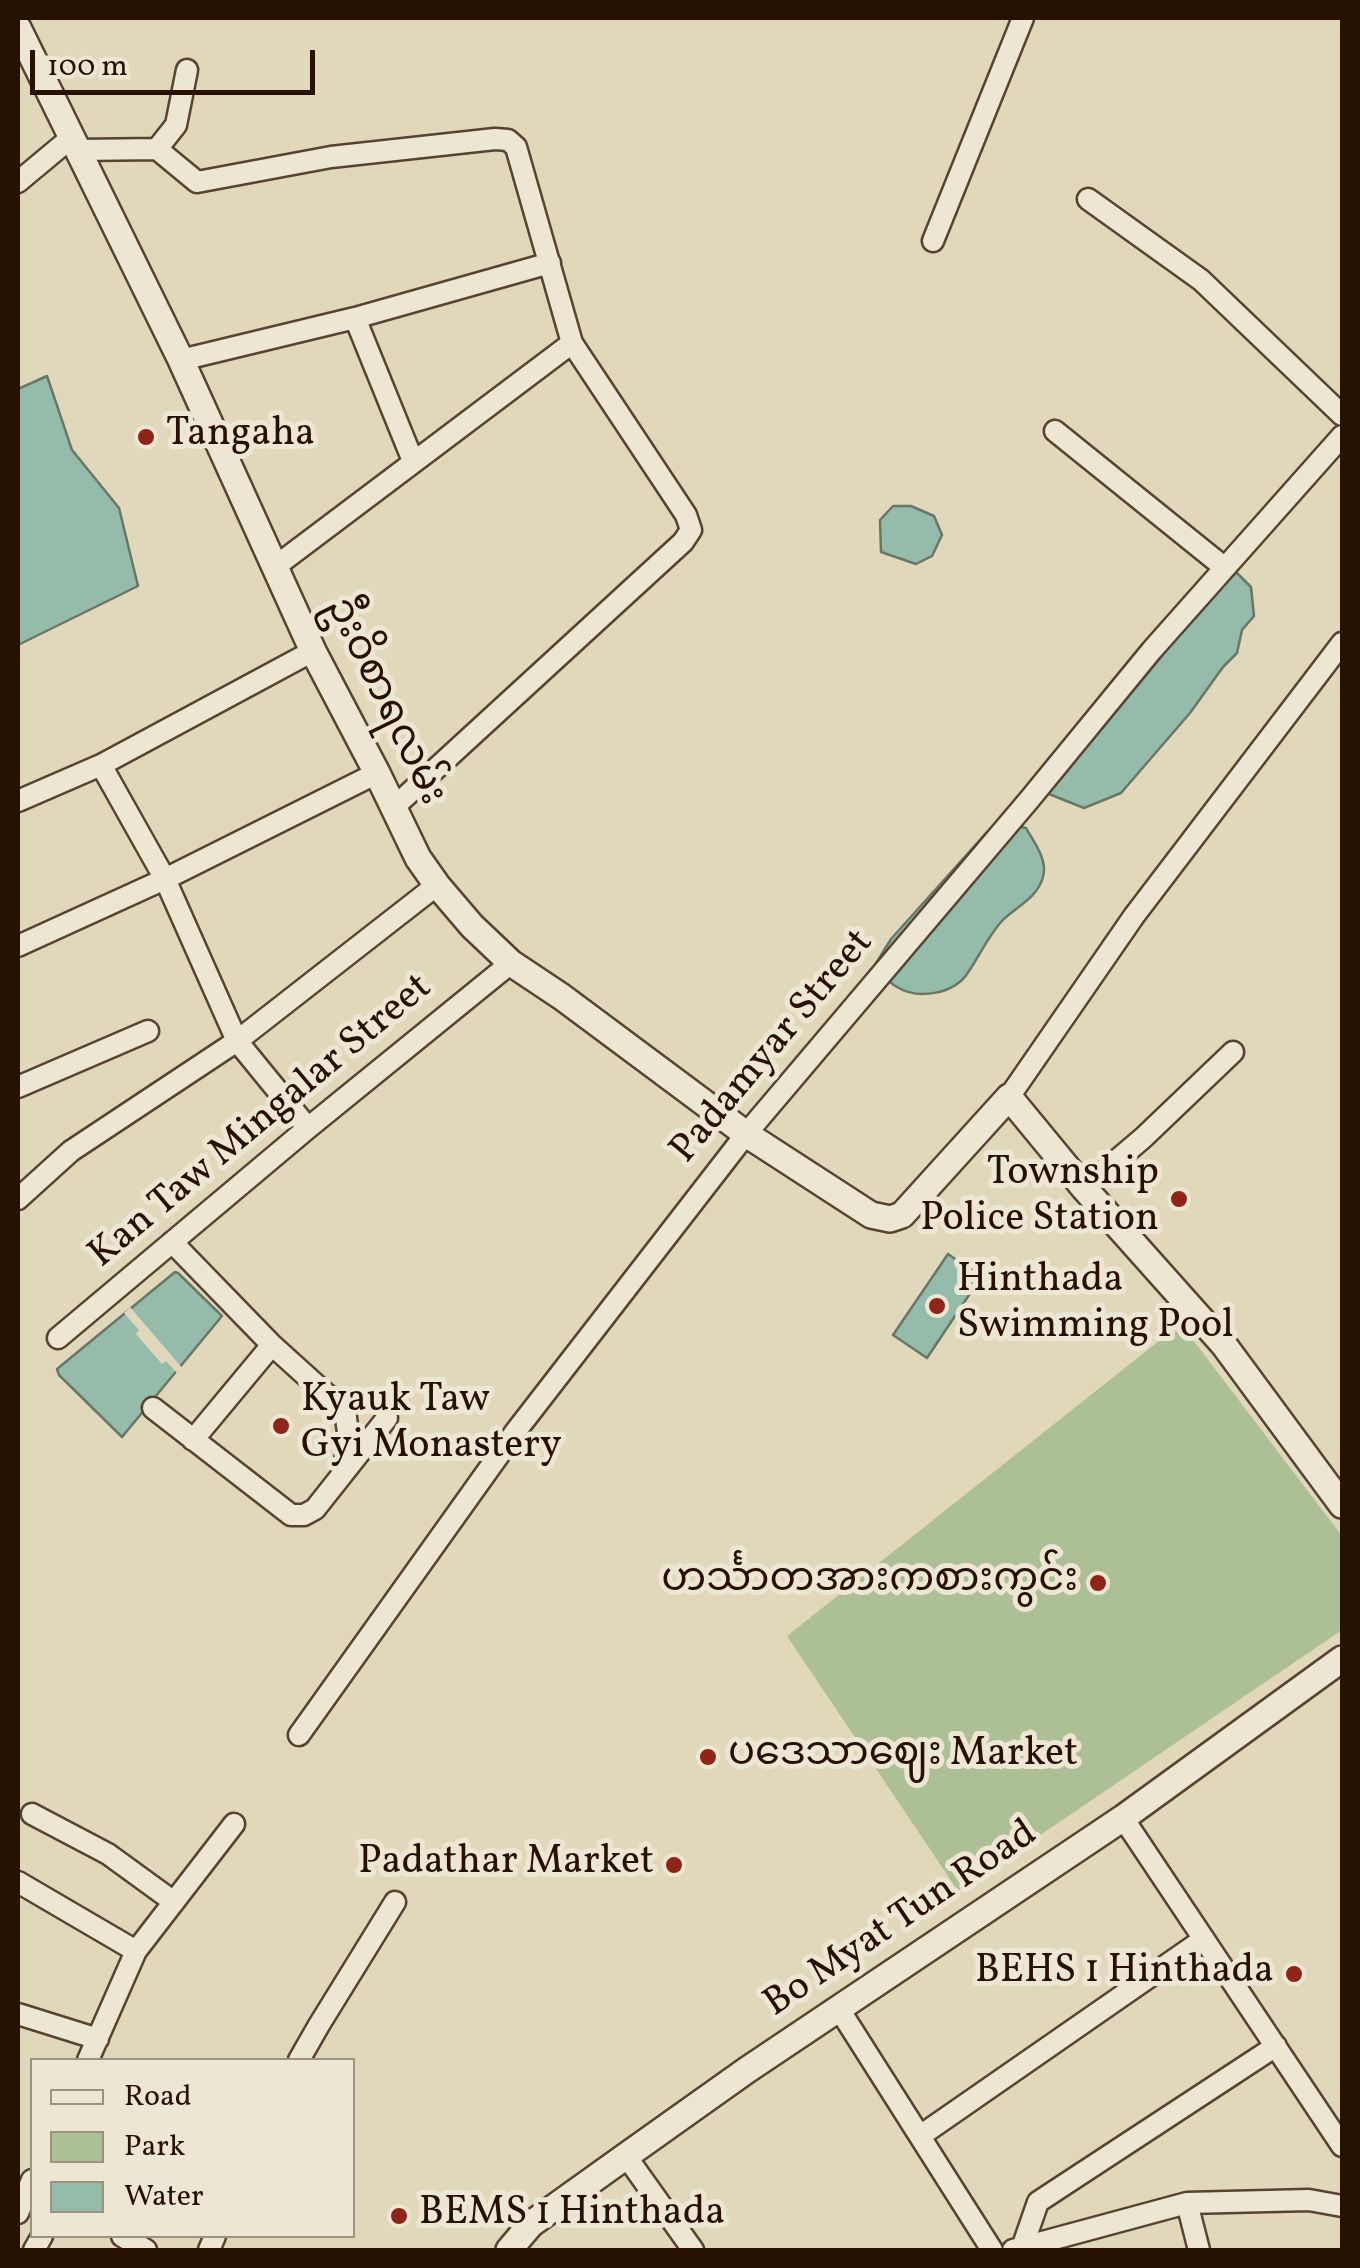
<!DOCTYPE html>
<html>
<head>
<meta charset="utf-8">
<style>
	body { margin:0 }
	#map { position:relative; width:1360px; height:2268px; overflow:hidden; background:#e1d8bc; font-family:Vollkorn,serif }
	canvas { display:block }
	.frame { position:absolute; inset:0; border:20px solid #271202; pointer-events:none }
	.legend { position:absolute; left:30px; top:2058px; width:325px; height:180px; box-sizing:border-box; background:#ece6d3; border:2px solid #9d917f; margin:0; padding:12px 18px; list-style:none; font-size:30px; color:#271202 }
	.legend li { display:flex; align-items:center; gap:20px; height:50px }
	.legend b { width:50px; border:2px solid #9d917f }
	.scale { position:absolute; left:30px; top:50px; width:285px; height:45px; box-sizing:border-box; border:5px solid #271202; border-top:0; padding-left:12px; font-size:30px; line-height:35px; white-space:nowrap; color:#271202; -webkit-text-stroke:8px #ece6d3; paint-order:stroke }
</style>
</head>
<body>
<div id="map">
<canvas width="1360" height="2268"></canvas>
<div class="frame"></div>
<ul class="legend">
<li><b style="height:12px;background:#ece6d3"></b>Road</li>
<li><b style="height:28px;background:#adc095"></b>Park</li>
<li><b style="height:28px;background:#95bbaa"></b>Water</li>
</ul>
<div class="scale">100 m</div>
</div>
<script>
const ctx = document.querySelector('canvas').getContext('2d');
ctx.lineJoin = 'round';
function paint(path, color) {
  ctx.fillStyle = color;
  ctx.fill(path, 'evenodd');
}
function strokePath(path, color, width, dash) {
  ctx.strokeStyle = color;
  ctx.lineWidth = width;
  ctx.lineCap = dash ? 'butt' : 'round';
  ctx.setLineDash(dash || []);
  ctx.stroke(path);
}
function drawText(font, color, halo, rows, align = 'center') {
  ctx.font = font + ' Vollkorn,"Noto Sans Myanmar",serif';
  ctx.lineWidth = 10;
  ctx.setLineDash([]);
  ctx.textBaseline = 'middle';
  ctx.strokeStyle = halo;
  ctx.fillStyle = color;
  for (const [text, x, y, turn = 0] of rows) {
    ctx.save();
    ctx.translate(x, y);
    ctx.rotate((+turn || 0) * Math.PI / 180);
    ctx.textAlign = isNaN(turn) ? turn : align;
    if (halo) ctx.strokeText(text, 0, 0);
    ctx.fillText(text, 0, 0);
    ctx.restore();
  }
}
const green = new Path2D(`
	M 1184,1328 L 1342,1536 L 1342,1630 L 958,1891 L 787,1636 L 1160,1340 Z`);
const water = new Path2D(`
	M 47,376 L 72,450 L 119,508 L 138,586 L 18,645 L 18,389 Z
	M 893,506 L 911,506 L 934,516 L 942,535 L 932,556 L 916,564 L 881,552 L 880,520 Z
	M 1234,570 L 1251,587 L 1254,616 L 1242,630 L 1237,653 L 1223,667 L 1190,713 L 1121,793 L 1084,808 L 1044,792 L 1090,724 Z
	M 1000,823 L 1026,828 C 1034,842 1048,860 1043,877 C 1037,899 1015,907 1001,922 C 987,938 979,957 967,974 C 953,994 918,1000 897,987 C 889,983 881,972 875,965 L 891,939 L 987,832 Z
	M 948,1254 L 981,1277 L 927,1358 L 893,1335 Z
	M 175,1272 L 178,1273 L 222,1316 L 122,1437 L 59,1375 L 57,1369 Z`);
const pier = new Path2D(`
	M 130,1307 L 183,1369 L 178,1374 L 166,1361 L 162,1364 L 136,1334 L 139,1330 L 124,1313 Z`);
const minor = new Path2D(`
	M 157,149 L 197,182 L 331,157 L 495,139 L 508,140 L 516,147 L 572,343 L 686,515 L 691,530 L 683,542 L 393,808
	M 79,150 L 157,149 L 176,125 L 187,70
	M 18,182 L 72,137
	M 1088,199 L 1201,280 L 1342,415
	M 933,241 L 1023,18
	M 355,318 L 413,461
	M 181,360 L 355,318 L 550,263
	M 1055,431 L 1225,568
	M 276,566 L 572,343
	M 101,765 L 165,879 L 237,1041 L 308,1128
	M 18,801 L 101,765 L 313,651
	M 18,946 L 165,879 L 377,773
	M 18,1087 L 148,1031
	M 1009,1097 L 1134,916 L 1342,643
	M 1084,1188 L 1143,1138 L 1233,1052
	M 18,1199 L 71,1151 L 237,1041 L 437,885
	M 172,1242 L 272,1345
	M 58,1338 L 308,1128 L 511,963
	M 153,1408 L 291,1515 L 304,1515 L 315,1509 L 387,1418
	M 193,1440 L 272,1345 L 345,1411 L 349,1439 L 343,1472
	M 299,1735 L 516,1431 L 746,1134 L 1029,800 L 1152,650 L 1342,436
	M 32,1814 L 108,1854 L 174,1902
	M 1123,1818 L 1342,2146
	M 18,1882 L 136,1951
	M 839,2009 L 992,2250
	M 18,2014 L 98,2039
	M 88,2060 L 136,1951 L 234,1824
	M 299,2060 L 319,2025 L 395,1902
	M 920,2136 L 1204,1939
	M 626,2156 L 693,2250
	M 1187,2203 L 1199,2250
	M 18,2213 L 32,2180
	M 122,2236 L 146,2250
	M 1022,2248 L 1038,2202 L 1276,2046
	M 34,2250 L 42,2236
	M 209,2250 L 215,2236
	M 1013,2250 L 1187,2203 L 1309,2200 L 1342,2206`);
const tertiary = new Path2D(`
	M 18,28 L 181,360 L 313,651 L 377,773 L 418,858 L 437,885 L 472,926 L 511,963 L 562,997 L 746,1134 L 871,1215 L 890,1219 L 902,1215 L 1009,1097 L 1084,1188 L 1224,1345 L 1342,1505
	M 509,2250 L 531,2224 L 626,2156 L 747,2070 L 1123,1818 L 1342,1659`);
const markers = [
	[146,437,10,"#8f2418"],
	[1179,1199,10,"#8f2418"],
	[937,1306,10,"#8f2418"],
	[281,1426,10,"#8f2418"],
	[1098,1583,10,"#8f2418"],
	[708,1757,10,"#8f2418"],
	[674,1865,10,"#8f2418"],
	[1294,1974,10,"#8f2418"],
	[399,2216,10,"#8f2418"]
];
const poiNames = [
	["Tangaha",166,437],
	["Township",1159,1176,"right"],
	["Police Station",1159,1222,"right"],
	["Hinthada",957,1283],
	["Swimming Pool",957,1329],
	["Kyauk Taw",301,1403],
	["Gyi Monastery",301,1449],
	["ဟင်္သာတအားကစားကွင်း",1078,1583,"right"],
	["ပဒေသာဈေး Market",728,1757],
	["Padathar Market",654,1865,"right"],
	["BEHS 1 Hinthada",1274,1974,"right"],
	["BEMS 1 Hinthada",419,2216]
];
const streetNames = [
	["ဦးဝိစာရလမ်း",383,702,64],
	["Padamyar Street",774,1048,-50],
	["Kan Taw Mingalar Street",262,1123,-40],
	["Bo Myat Tun Road",902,1921,-34]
];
paint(green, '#adc095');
paint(water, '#95bbaa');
strokePath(water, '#697767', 2.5);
paint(pier, '#e1d8bc');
strokePath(minor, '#564430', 25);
strokePath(tertiary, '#564430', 30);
strokePath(minor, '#ece6d3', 20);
strokePath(tertiary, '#ece6d3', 25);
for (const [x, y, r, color] of markers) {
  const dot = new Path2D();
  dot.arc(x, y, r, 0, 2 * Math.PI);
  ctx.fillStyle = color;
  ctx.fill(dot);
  strokePath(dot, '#ece6d3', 4);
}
drawText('40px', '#271202', '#ece6d3', poiNames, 'left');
drawText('40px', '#271202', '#ece6d3', streetNames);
</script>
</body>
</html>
